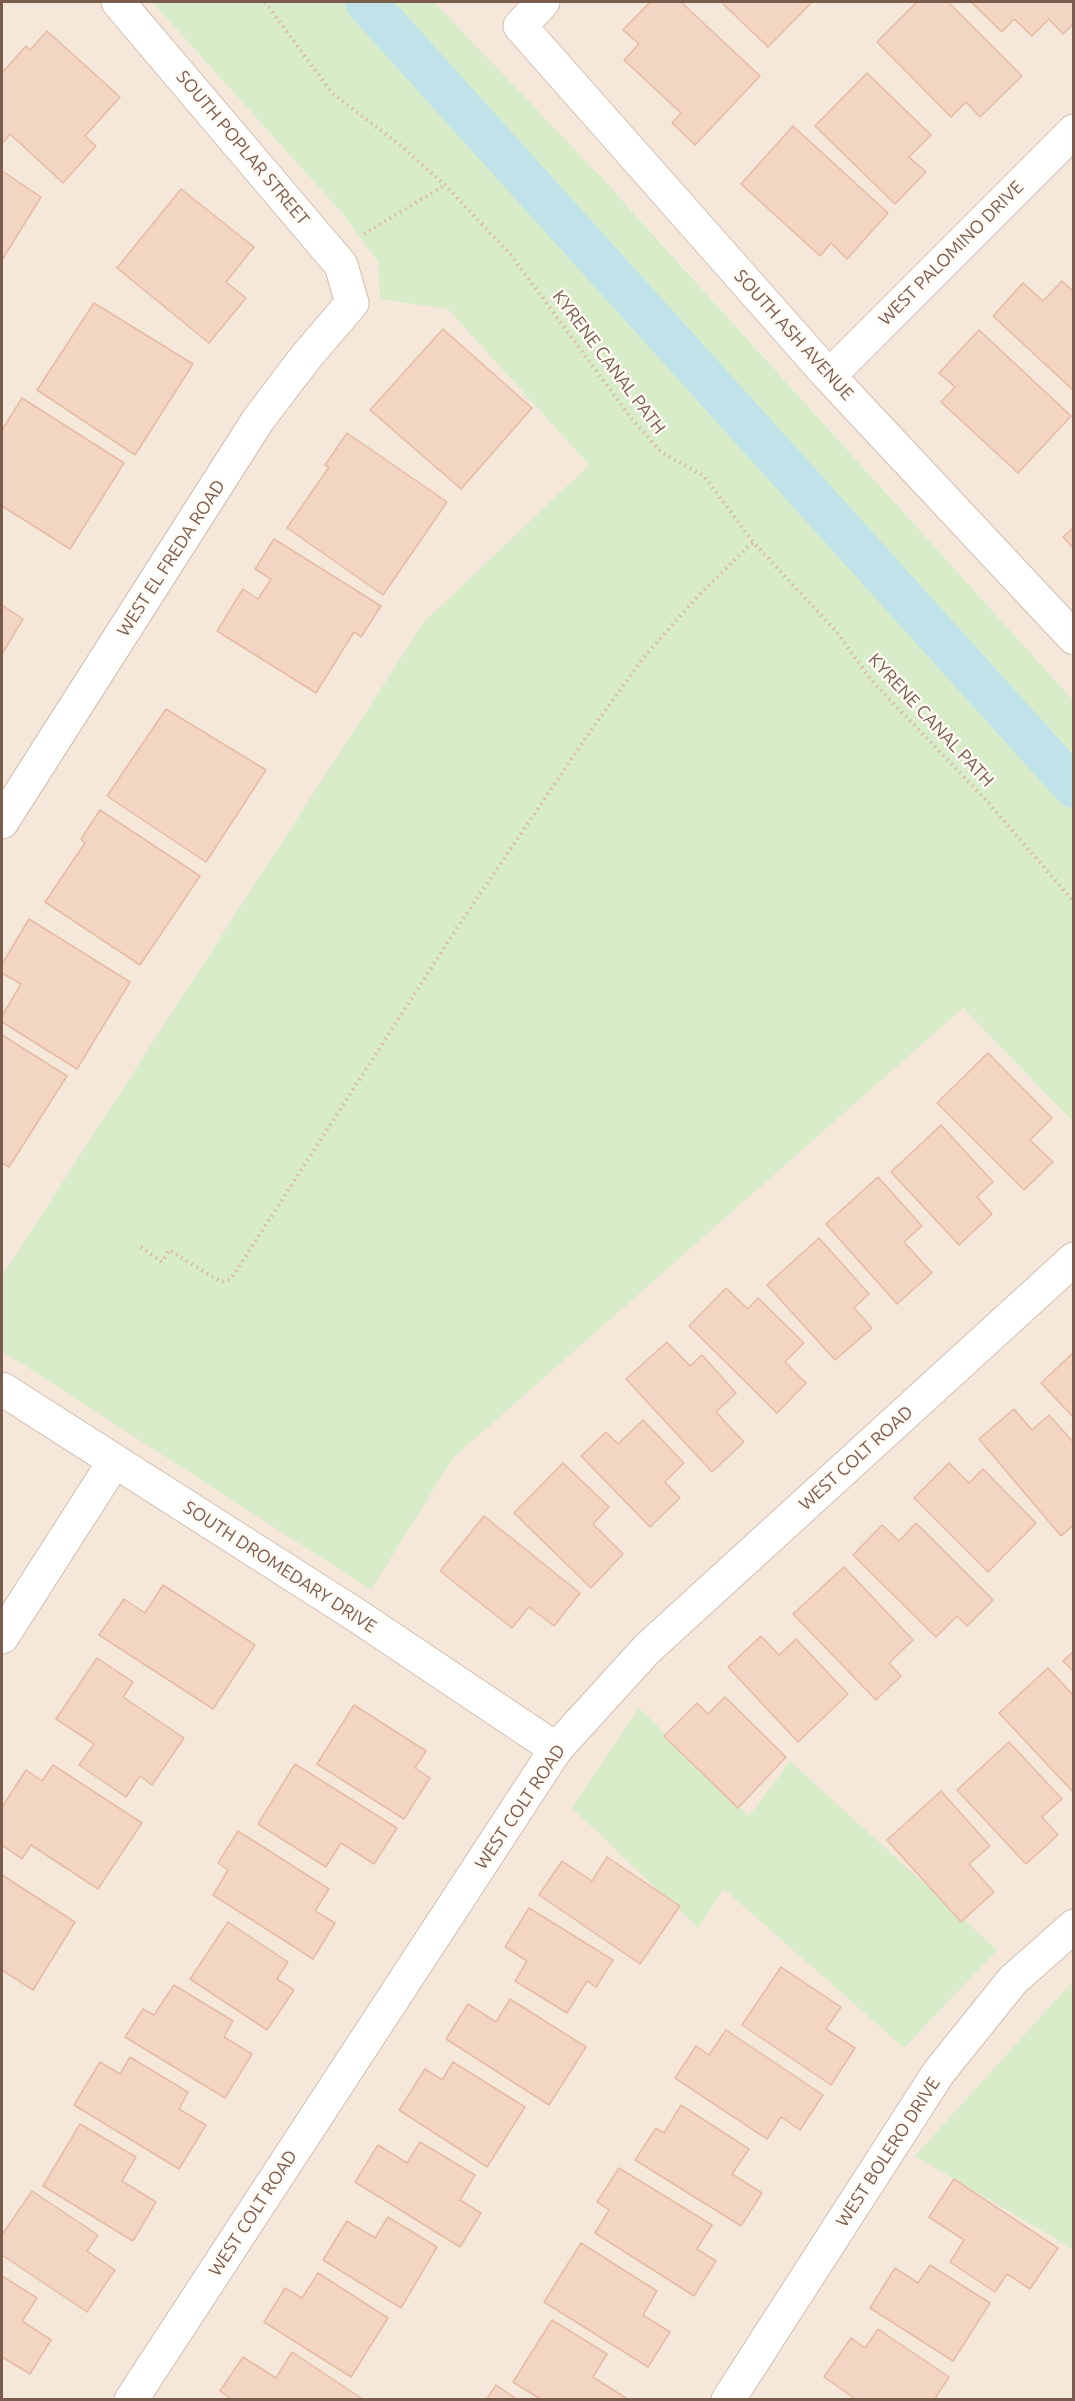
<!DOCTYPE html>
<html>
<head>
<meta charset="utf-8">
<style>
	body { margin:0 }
	#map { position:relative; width:1075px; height:2401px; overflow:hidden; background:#fdf6ec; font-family:Ubuntu,sans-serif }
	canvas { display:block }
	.frame { position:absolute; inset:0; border:3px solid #7a5c4d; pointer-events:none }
</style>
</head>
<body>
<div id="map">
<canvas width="1075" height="2401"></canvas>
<div class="frame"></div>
</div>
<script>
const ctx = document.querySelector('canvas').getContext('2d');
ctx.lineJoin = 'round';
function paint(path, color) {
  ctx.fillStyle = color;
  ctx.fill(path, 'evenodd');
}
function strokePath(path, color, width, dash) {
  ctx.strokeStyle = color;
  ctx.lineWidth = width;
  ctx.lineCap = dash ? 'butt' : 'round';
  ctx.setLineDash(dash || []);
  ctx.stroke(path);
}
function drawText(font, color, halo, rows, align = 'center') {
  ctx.font = font + ' Ubuntu,sans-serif';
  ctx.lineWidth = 5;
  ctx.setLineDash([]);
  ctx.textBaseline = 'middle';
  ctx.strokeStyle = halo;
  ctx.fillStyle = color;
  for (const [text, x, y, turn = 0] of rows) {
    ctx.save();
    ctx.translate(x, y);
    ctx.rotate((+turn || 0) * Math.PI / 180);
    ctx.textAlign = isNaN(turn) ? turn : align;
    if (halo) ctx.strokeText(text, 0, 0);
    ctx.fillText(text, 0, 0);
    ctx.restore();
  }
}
const residential = new Path2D(`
	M 2,2 L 152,2 L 341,212 L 378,262 L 380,299 L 448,308 L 589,465 L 963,1008 L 1073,1122 L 1073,2399 L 2,2400 Z
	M 433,2 L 1073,2 L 1073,700 L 628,206 Z`);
const green = new Path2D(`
	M 152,2 L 434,2 L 604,180 L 1073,700 L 1073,1122 L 963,1008 L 453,1458 L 371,1590 L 2,1351 L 2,1276 L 424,622 L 589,465 L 448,309 L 380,299 L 378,262 L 341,212 Z
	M 639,1708 L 749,1816 L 790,1761 L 997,1950 L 904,2048 L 724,1889 L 698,1928 L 572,1808 Z
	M 1073,1981 L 1073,2249 L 915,2156 Z`);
const canal = new Path2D(`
	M 366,2 L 1074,787`);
const building = new Path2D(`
	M 650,2 L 681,2 L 760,76 L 695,145 L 672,123 L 681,113 L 624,60 L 639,44 L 623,30 Z
	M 721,2 L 812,2 L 768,47 Z
	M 917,2 L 948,2 L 1022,76 L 980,117 L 966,102 L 951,117 L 877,42 Z
	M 971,2 L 1074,2 L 1074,23 L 1063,34 L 1049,19 L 1032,36 L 1014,19 L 1002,32 Z
	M 47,31 L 120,97 L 85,136 L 96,146 L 63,183 L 10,134 L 2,144 L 2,73 L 26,46 L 30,50 Z
	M 867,73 L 931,135 L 909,157 L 926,172 L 895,204 L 815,126 Z
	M 793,126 L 888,213 L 847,259 L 831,243 L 820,256 L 741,184 Z
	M 2,171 L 41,197 L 2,260 Z
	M 181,189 L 254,247 L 226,282 L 246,298 L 209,343 L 117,268 Z
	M 1062,281 L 1074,292 L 1074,391 L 993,316 L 1023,283 L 1043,301 Z
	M 94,303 L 193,364 L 135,455 L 37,390 Z
	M 443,329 L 532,408 L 461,489 L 370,410 Z
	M 979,330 L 1071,416 L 1018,473 L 941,402 L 955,387 L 939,373 Z
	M 22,398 L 124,463 L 70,549 L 2,506 L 2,430 Z
	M 347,433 L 447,502 L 383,595 L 287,528 L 329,467 L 325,465 Z
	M 1074,527 L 1074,549 L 1063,537 Z
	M 274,539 L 381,606 L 361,637 L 354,632 L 316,693 L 217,631 L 243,589 L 258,599 L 271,579 L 255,569 Z
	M 2,605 L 23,619 L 2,654 Z
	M 166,709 L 266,770 L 206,862 L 107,796 Z
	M 100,810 L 200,876 L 140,965 L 45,902 L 85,843 L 81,839 Z
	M 29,919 L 130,982 L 77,1069 L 2,1022 L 2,1016 L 21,984 L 2,973 L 2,964 Z
	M 2,1035 L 67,1076 L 9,1167 L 2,1163 Z
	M 988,1053 L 1052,1118 L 1030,1140 L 1053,1162 L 1024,1190 L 937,1103 Z
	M 941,1125 L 993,1182 L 977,1197 L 992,1214 L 959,1245 L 891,1172 Z
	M 878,1177 L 922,1226 L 904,1242 L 932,1273 L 897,1304 L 826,1224 Z
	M 819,1238 L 869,1294 L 854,1308 L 872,1328 L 835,1360 L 767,1285 Z
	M 726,1288 L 748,1309 L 758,1298 L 804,1343 L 785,1362 L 806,1383 L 777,1413 L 689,1326 Z
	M 667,1342 L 690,1366 L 702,1355 L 736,1393 L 716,1412 L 744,1442 L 712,1472 L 626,1379 Z
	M 1074,1352 L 1074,1418 L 1041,1383 Z
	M 1014,1409 L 1032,1430 L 1049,1415 L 1074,1443 L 1074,1525 L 1061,1536 L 979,1439 Z
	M 643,1420 L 684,1463 L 665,1482 L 680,1498 L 650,1527 L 581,1456 L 606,1432 L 618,1444 Z
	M 563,1463 L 609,1507 L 593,1524 L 623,1554 L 591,1588 L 514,1513 Z
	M 949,1463 L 969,1483 L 983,1469 L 1036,1523 L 988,1572 L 914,1498 Z
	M 484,1516 L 580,1593 L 554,1626 L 529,1607 L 512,1628 L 440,1571 Z
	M 916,1523 L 993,1600 L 967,1626 L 957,1616 L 936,1637 L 853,1555 L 882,1525 L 899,1541 Z
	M 844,1567 L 913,1640 L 889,1663 L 901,1676 L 876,1700 L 793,1614 Z
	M 163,1585 L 255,1645 L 213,1709 L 99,1635 L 124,1599 L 145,1613 Z
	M 761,1636 L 779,1655 L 796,1639 L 848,1694 L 798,1742 L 728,1667 Z
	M 1074,1651 L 1074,1672 L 1063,1661 Z
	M 97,1658 L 133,1682 L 123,1697 L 184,1738 L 152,1785 L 140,1776 L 126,1797 L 79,1765 L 94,1744 L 56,1719 Z
	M 1048,1668 L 1074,1696 L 1074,1793 L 999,1713 Z
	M 725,1697 L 786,1757 L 738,1808 L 664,1736 L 697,1703 L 708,1714 Z
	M 354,1705 L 426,1751 L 415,1768 L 430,1778 L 404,1819 L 317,1764 Z
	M 1009,1742 L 1062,1799 L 1042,1817 L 1058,1835 L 1026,1864 L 957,1790 Z
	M 295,1764 L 397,1828 L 374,1864 L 341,1843 L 326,1867 L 258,1824 Z
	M 53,1765 L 142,1823 L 98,1889 L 31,1845 L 22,1859 L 2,1845 L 2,1807 L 26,1770 L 42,1781 Z
	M 941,1791 L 990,1846 L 969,1864 L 994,1892 L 961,1922 L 887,1840 Z
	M 238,1831 L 329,1889 L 315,1911 L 335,1923 L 313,1959 L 213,1895 L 228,1870 L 218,1863 Z
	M 607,1857 L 680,1906 L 640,1964 L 539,1895 L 562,1861 L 592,1881 Z
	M 2,1875 L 75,1922 L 33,1990 L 2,1970 Z
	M 529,1908 L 613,1960 L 596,1987 L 587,1981 L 567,2013 L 515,1981 L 527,1961 L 505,1947 Z
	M 228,1922 L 288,1962 L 277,1979 L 294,1990 L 267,2030 L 190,1979 Z
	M 781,1967 L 841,2007 L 826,2029 L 855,2048 L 831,2085 L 742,2025 Z
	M 174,1985 L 233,2021 L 224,2037 L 252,2054 L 225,2098 L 125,2037 L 143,2009 L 154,2015 Z
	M 510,1999 L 586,2047 L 549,2105 L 446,2039 L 468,2004 L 496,2022 Z
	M 726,2030 L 823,2095 L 800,2130 L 781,2117 L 767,2139 L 675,2078 L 696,2046 L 709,2055 Z
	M 130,2057 L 188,2092 L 179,2109 L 206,2125 L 179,2169 L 74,2105 L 100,2062 L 120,2074 Z
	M 453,2062 L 525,2107 L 487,2167 L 399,2110 L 425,2069 L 442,2080 Z
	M 681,2105 L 749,2149 L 732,2174 L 762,2193 L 741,2226 L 635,2160 L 656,2128 L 664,2133 Z
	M 80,2124 L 136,2157 L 122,2181 L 156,2202 L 133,2241 L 43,2186 Z
	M 420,2142 L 475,2175 L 460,2200 L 481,2213 L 460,2247 L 355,2182 L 378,2145 L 407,2163 Z
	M 619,2168 L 712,2225 L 697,2249 L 716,2261 L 694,2296 L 595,2233 L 609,2210 L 597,2202 Z
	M 954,2179 L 1058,2248 L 1030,2289 L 1007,2274 L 995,2292 L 950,2262 L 964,2240 L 929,2217 Z
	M 32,2191 L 98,2235 L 87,2251 L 115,2270 L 87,2312 L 2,2255 L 2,2235 Z
	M 388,2217 L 437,2247 L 401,2308 L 323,2260 L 347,2221 L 375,2238 Z
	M 581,2243 L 657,2291 L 643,2315 L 670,2332 L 648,2367 L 544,2302 Z
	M 930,2265 L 990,2303 L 953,2361 L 870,2308 L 895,2268 L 918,2283 Z
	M 318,2273 L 388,2318 L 351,2377 L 264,2322 L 285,2288 L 302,2298 Z
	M 2,2276 L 37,2298 L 22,2321 L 51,2340 L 30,2374 L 2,2357 Z
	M 552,2320 L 607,2354 L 593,2377 L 629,2400 L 542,2400 L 513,2382 Z
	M 878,2329 L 949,2377 L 934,2400 L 857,2400 L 824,2377 L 851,2338 L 865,2348 Z
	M 292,2352 L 361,2398 L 360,2400 L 233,2400 L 220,2391 L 243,2357 L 276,2378 Z
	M 496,2385 L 518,2400 L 486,2400 Z`);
const path = new Path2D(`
	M 265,2 L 332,93 L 400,145 L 445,185 L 511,255 L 631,418 L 661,452 L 704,476 L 753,542 L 836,631 L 872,681 L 985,799 L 1074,902
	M 364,234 L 445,185
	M 141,1247 L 162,1262 L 169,1250 L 221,1282 L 231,1279 L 457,928 L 587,736 L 644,657 L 698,596 L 753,542`);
const minor = new Path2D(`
	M 543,2 L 520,26 L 829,376 L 1074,638
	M 829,376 L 1074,131
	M 2,822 L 258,420 L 305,358 L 352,303 L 341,265 L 118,2
	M 2,1389 L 356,1615 L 556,1749
	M 2,1637 L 114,1462
	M 131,2400 L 556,1749 L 647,1649 L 1074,1259
	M 728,2400 L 939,2072 L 1013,1980 L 1074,1926`);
const streetNames = [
	["SOUTH POPLAR STREET",243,148,50],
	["WEST PALOMINO DRIVE",951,253,-45],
	["SOUTH ASH AVENUE",794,335,48],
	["KYRENE CANAL PATH",609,362,53],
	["WEST EL FREDA ROAD",171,558,-57],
	["KYRENE CANAL PATH",931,720,47],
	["WEST COLT ROAD",856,1458,-42],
	["SOUTH DROMEDARY DRIVE",280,1567,33],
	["WEST COLT ROAD",520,1807,-56],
	["WEST BOLERO DRIVE",888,2152,-57],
	["WEST COLT ROAD",253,2213,-57]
];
paint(residential, '#f5e8da');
paint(green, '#d8ecc9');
strokePath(canal, '#bfe3e8', 42);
paint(building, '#f3d5c3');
strokePath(building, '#e6bba3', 1.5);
strokePath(minor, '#d1beb0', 35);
strokePath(path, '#d9b8a5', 4, [1.5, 4.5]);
strokePath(minor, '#fff', 33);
drawText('18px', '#7a5c4d', '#fffaf3', streetNames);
</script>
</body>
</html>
